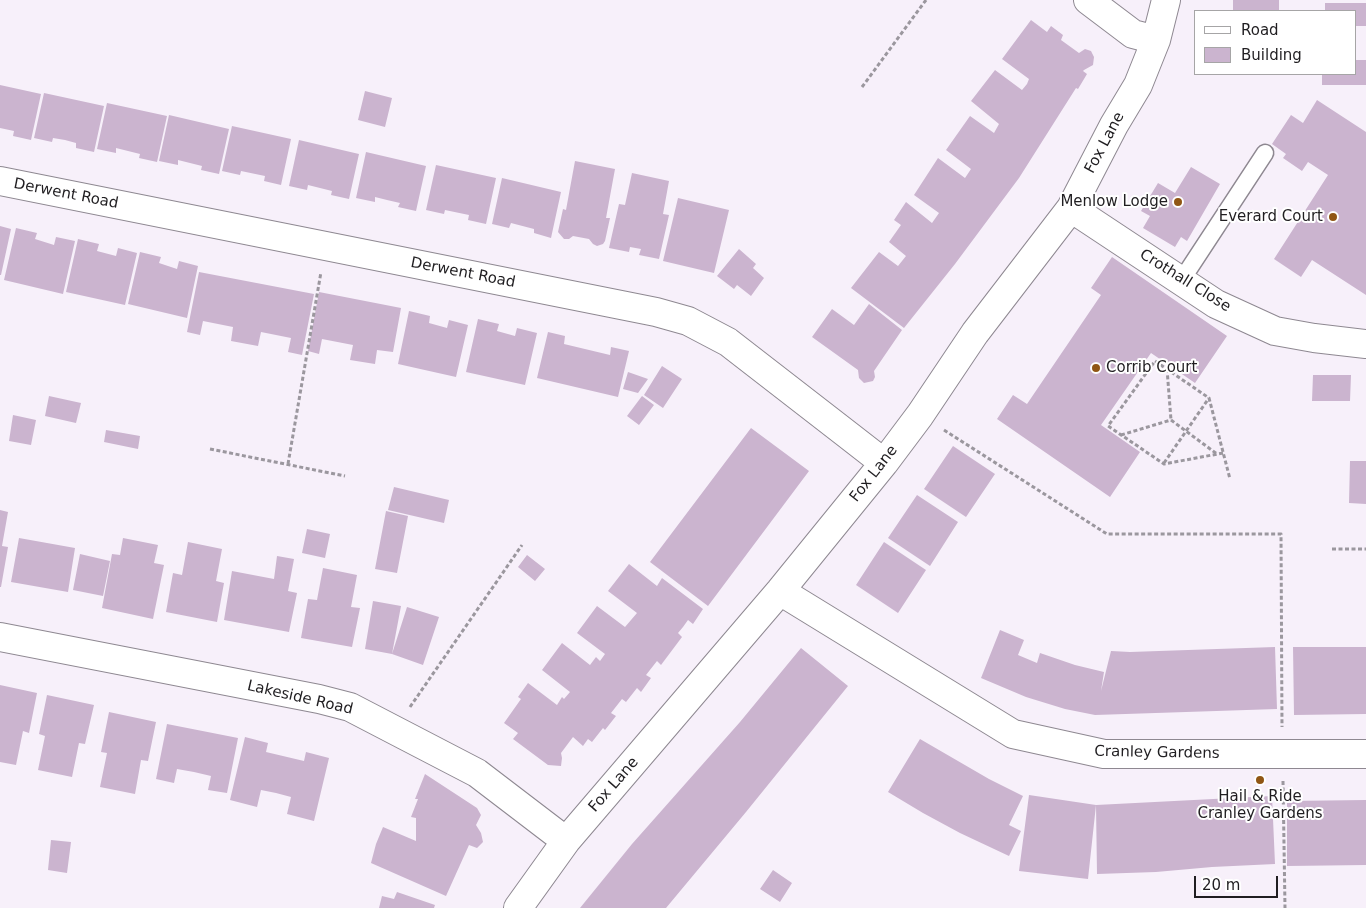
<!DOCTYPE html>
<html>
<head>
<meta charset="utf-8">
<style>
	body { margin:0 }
	#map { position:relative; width:1366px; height:908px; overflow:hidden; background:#f7f0fa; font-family:"DejaVu Sans",sans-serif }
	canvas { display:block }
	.legend { position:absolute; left:1194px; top:10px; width:162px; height:65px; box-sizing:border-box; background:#fff; border:1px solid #a6a5a6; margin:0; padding:6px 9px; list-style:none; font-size:15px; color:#201e21 }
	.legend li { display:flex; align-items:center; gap:10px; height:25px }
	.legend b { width:25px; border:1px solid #a6a5a6 }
	.scale { position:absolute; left:1194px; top:876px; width:84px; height:22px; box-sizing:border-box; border:2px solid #201e21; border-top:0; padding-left:6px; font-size:15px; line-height:18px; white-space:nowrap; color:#201e21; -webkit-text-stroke:4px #fff; paint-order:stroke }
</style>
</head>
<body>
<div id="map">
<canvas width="1366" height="908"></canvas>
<ul class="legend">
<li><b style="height:6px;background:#fff"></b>Road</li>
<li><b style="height:14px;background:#cbb4cf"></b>Building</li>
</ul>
<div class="scale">20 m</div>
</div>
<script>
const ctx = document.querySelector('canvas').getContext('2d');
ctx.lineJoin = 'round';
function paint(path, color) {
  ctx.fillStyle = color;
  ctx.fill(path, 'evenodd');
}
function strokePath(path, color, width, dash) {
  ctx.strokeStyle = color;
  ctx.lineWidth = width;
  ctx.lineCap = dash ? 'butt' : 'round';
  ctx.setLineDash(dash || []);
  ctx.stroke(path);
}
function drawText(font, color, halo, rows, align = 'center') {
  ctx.font = font + ' "DejaVu Sans",sans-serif';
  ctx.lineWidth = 4;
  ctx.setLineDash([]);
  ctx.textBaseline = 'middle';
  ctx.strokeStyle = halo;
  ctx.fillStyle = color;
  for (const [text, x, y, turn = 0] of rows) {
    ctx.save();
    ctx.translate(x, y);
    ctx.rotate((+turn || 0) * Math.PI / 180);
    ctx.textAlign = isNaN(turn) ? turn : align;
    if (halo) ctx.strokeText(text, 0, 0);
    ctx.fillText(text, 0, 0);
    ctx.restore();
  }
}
const building = new Path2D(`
	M 1233,0 L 1279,0 L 1279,11 L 1233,11 Z
	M 1325,3 L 1366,3 L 1366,26 L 1355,26 L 1355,11 L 1325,11 Z
	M 1031,20 L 1047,32 L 1051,26 L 1063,35 L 1061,40 L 1079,53 L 1085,49 L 1091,51 L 1094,57 L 1093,65 L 1084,70 L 1083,71 L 1087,74 L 1078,89 L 1076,88 L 1019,178 L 955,264 L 904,328 L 851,288 L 879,252 L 898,266 L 906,256 L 889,242 L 901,225 L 894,220 L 906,202 L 932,223 L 939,213 L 914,195 L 938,158 L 965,178 L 971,169 L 946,150 L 970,116 L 994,133 L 999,124 L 971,101 L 995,70 L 1022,90 L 1027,84 L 1029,79 L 1002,59 Z
	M 1355,60 L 1366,60 L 1366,85 L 1322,85 L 1322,74 L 1355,74 Z
	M 0,85 L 41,94 L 31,140 L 13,136 L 14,131 L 0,128 Z
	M 365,91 L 392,98 L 385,127 L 358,120 Z
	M 44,93 L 104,106 L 94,152 L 76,148 L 76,143 L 65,140 L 53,138 L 52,142 L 34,138 Z
	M 1317,100 L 1366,132 L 1366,295 L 1312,260 L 1301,277 L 1274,259 L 1328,175 L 1308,162 L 1302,171 L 1283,158 L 1286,154 L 1272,144 L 1291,115 L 1303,123 Z
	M 107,103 L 167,116 L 157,162 L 139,158 L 140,154 L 116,148 L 116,153 L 97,149 Z
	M 169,115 L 229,129 L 219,174 L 201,170 L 202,166 L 178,160 L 178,165 L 159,161 Z
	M 232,126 L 291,139 L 281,185 L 264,181 L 265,176 L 241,171 L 240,175 L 222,171 Z
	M 299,140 L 359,154 L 349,199 L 331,195 L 332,191 L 308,185 L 307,190 L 289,186 Z
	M 366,152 L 426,166 L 416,211 L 398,207 L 400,203 L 387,200 L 375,197 L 375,202 L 356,198 Z
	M 575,161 L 615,169 L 606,218 L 610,218 L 605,241 L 603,244 L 597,246 L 593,244 L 589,239 L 573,236 L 569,239 L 564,239 L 558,232 L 563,209 L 566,210 Z
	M 436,165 L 496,178 L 486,224 L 468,220 L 469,215 L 445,210 L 444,214 L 426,210 Z
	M 1191,167 L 1220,184 L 1187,241 L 1181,237 L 1175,247 L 1143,228 L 1150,216 L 1141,211 L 1158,183 L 1175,193 Z
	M 632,173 L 669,181 L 663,214 L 669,215 L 659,259 L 639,255 L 641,249 L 630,247 L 629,252 L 609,248 L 619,204 L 625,205 Z
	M 502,178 L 561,192 L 551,238 L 534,233 L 534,229 L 511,223 L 509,228 L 492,224 Z
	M 678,198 L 729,210 L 714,273 L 663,261 Z
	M 0,226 L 11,229 L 1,275 L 0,275 Z
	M 16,228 L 37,233 L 35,239 L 54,245 L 56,237 L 75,241 L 63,294 L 4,280 Z
	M 78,239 L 99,244 L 97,251 L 116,256 L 118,248 L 137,253 L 125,305 L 66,292 Z
	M 739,249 L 756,264 L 753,268 L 764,278 L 751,296 L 737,285 L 734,289 L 717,276 Z
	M 140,252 L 161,257 L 159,263 L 177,269 L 179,261 L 198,266 L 187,318 L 128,304 Z
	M 1112,257 L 1227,336 L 1195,383 L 1151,353 L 1101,425 L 1140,452 L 1110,497 L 997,419 L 1013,395 L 1027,404 L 1101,295 L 1091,288 Z
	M 199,272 L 314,294 L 302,355 L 288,352 L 291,338 L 261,332 L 258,346 L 231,341 L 233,327 L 203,321 L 200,335 L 187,332 Z
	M 319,292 L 401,308 L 393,352 L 377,350 L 375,364 L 350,360 L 353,345 L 322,339 L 319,354 L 308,351 Z
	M 869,304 L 902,330 L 874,371 L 875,377 L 873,381 L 864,383 L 859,378 L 858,370 L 812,337 L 832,309 L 854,325 Z
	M 409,311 L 430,316 L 429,323 L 447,328 L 449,320 L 468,325 L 456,377 L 398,364 Z
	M 478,319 L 499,324 L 497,331 L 515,336 L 517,328 L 537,333 L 525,385 L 466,372 Z
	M 548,332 L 565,336 L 564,344 L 610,355 L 611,347 L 629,351 L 618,397 L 537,378 Z
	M 662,366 L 682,379 L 663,408 L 644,395 Z
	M 628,372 L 648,379 L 638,393 L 623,389 Z
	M 1313,375 L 1351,375 L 1350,401 L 1312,401 Z
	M 49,396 L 81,403 L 76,423 L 45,416 Z
	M 642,396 L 654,405 L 639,425 L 627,416 Z
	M 13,415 L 36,420 L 31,445 L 9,441 Z
	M 751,428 L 809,471 L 708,606 L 650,562 Z
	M 106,430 L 140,436 L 138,449 L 104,442 Z
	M 953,446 L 995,474 L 966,517 L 924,489 Z
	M 1350,461 L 1366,461 L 1366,504 L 1349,503 Z
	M 394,487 L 449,500 L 444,523 L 388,510 Z
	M 917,495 L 958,522 L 930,566 L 888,538 Z
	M 0,510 L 8,512 L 2,546 L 8,547 L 1,587 L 0,587 Z
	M 386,511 L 408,516 L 397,573 L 375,569 Z
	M 307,529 L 330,534 L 325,558 L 302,553 Z
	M 19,538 L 75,548 L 68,592 L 11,582 Z
	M 123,538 L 158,545 L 154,563 L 164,565 L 153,619 L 102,608 L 112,554 L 120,555 Z
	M 188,542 L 222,549 L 216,581 L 224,583 L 217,622 L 166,612 L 173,573 L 182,575 Z
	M 884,542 L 926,570 L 898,613 L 856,585 Z
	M 80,554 L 110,561 L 103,596 L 73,590 Z
	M 527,555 L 545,569 L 535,581 L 518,567 Z
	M 277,556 L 294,559 L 288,591 L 297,593 L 289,632 L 224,620 L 232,571 L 274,579 Z
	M 629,564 L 657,586 L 662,578 L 703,609 L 693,624 L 688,620 L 683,627 L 678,633 L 682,637 L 661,665 L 657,661 L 646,675 L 651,678 L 641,692 L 637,688 L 626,702 L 622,699 L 611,713 L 616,716 L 605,730 L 603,728 L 592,742 L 588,739 L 583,746 L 573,737 L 561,753 L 562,758 L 561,766 L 548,765 L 513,739 L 518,733 L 504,723 L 521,699 L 518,697 L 528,683 L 557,705 L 562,697 L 564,699 L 570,692 L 542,670 L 562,643 L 590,665 L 596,657 L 600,661 L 605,654 L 577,633 L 597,606 L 625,627 L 637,613 L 608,591 Z
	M 323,568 L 357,575 L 351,607 L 360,608 L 352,647 L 301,638 L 308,599 L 317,600 Z
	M 373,601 L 401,606 L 392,654 L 407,607 L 439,617 L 423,665 L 392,654 L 365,649 Z
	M 1000,630 L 1024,640 L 1018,655 L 1037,663 L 1040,653 L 1075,665 L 1104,672 L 1101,691 L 1111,651 L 1130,652 L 1275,647 L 1277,709 L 1095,715 L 1065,709 L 1026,697 L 981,678 Z
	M 1293,647 L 1366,647 L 1366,714 L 1294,715 Z
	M 801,648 L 848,686 L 746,812 L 666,908 L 580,908 L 632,844 L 740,722 Z
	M 0,685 L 37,693 L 29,733 L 23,731 L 16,765 L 0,762 Z
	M 47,695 L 94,705 L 85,744 L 79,743 L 72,777 L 38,770 L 45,736 L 39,734 Z
	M 109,712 L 156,722 L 148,761 L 141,760 L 135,794 L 100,787 L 107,753 L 101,752 Z
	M 167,724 L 238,738 L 227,793 L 208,790 L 211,776 L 194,772 L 177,769 L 174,783 L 156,779 Z
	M 245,737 L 268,743 L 266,752 L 304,761 L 306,752 L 329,758 L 314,821 L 287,814 L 291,797 L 276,793 L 261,790 L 257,807 L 230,800 Z
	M 920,739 L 989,779 L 1023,796 L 1009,825 L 1021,831 L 1009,856 L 960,833 L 923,813 L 888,792 Z
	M 425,774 L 477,808 L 481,815 L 476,825 L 481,833 L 483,842 L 477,848 L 469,845 L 446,896 L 371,863 L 376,844 L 383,827 L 416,841 L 416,818 L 411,817 L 418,799 L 415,799 Z
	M 1029,795 L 1096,805 L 1088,879 L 1019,871 Z
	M 1272,796 L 1275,864 L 1212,867 L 1156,872 L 1097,874 L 1096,805 Z
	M 1366,800 L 1366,865 L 1287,866 L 1287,801 Z
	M 51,840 L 71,842 L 67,873 L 48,870 Z
	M 773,870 L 792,883 L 780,902 L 760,889 Z
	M 397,892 L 435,905 L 434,908 L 379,908 L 382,896 L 394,899 Z`);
const path = new Path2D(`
	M 862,87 L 926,0
	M 1167,369 L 1171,420
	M 1171,420 L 1217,454
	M 944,430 L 1107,534 L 1281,534 L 1282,727
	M 1121,435 L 1171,420
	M 210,449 L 345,476
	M 1223,453 L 1164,464 L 1108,426 L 1155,361 L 1209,398 L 1230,479
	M 1164,463 L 1209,398
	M 288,464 L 321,272
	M 1332,549 L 1366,549
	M 410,707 L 522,545
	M 1283,781 L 1285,908`);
const lane = new Path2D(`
	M 1181,281 L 1265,153`);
const street = new Path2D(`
	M 1088,0 L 1133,34 L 1156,40
	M 0,181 L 656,312 L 688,321 L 728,342 L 848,435 L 884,463
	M 1071,208 L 1216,304 L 1275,331 L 1314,338 L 1366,344
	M 780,591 L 1013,734 L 1104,754 L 1366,754
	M 0,637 L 319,699 L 350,707 L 477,773 L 566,841
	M 518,908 L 566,841 L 780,591 L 884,463 L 920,415 L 975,333 L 1071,208 L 1114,125 L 1138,85 L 1156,40 L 1166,0`);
const markers = [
	[1178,202,5,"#905614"],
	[1333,217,5,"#905614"],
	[1096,368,5,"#905614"],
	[1260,780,5,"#905614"]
];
const streetNames = [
	["Fox Lane",1105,143,-62],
	["Derwent Road",66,194,11],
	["Derwent Road",463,273,11],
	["Crothall Close",1185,281,32],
	["Fox Lane",874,474,-52],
	["Lakeside Road",300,698,13],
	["Cranley Gardens",1157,753,1],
	["Fox Lane",614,785,-49]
];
const poiNames = [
	["Menlow Lodge",1168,202],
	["Everard Court",1323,217],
	["Corrib Court",1106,368,"left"],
	["Hail & Ride",1260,797,"center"],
	["Cranley Gardens",1260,814,"center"]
];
paint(building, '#cbb4cf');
strokePath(lane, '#8e8891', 19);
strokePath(street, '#8e8891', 30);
strokePath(path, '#9b979e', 3, [4, 2.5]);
strokePath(lane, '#fff', 16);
strokePath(street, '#fff', 28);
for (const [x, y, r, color] of markers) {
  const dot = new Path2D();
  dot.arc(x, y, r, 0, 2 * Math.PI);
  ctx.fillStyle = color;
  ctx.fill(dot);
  strokePath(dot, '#fff', 2);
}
drawText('15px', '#201e21', '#fff', streetNames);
drawText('15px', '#201e21', '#fff', poiNames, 'right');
</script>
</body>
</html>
